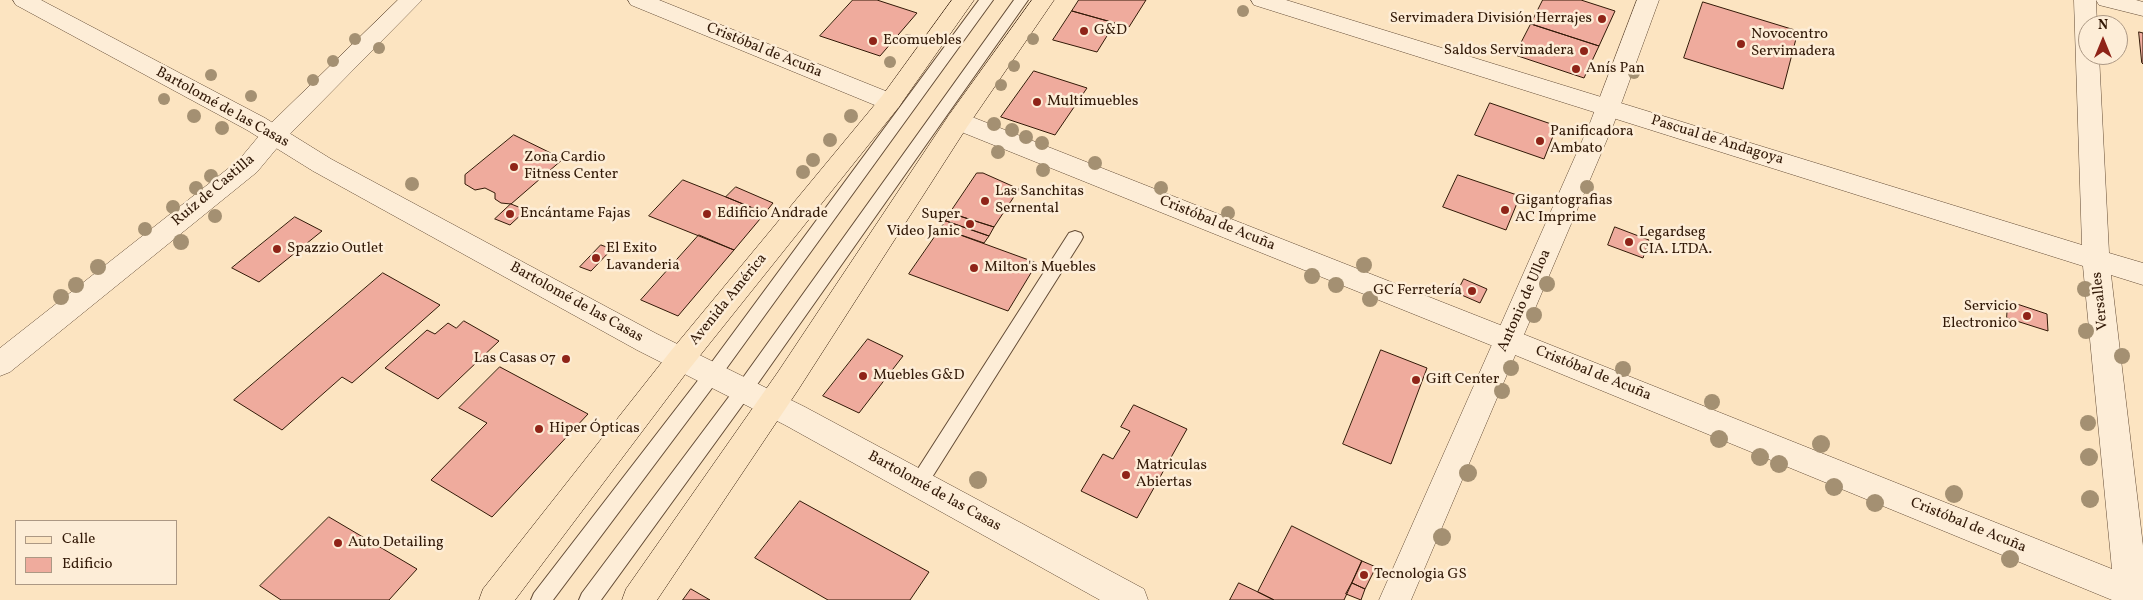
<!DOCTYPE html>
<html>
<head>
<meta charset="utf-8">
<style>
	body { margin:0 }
	#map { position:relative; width:2143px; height:600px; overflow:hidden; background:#fce4c1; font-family:Vollkorn,serif }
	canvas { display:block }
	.legend { position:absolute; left:15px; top:520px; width:162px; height:65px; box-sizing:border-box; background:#fdedd7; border:1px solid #ac9884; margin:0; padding:6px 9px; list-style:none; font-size:15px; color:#321907 }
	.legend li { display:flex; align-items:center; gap:10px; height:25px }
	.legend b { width:25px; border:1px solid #ac9884 }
	.north { position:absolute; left:2078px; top:15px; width:50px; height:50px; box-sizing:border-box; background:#fdedd7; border:1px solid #ac9884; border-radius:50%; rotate:0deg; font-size:14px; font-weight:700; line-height:20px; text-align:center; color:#321907 }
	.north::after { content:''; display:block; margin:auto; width:18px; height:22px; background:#8f2418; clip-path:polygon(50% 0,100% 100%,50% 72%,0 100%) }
</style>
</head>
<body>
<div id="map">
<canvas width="2143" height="600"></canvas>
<ul class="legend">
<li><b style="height:6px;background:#fce4c1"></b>Calle</li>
<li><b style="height:14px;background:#efab9d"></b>Edificio</li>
</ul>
<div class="north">N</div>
</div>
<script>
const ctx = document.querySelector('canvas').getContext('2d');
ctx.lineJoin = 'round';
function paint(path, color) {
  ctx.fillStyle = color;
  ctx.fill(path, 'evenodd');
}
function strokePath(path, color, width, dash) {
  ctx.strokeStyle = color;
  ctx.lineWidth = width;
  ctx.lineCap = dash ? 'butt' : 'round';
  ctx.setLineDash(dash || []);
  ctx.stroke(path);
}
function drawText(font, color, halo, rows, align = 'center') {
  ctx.font = font + ' Vollkorn,serif';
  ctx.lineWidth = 5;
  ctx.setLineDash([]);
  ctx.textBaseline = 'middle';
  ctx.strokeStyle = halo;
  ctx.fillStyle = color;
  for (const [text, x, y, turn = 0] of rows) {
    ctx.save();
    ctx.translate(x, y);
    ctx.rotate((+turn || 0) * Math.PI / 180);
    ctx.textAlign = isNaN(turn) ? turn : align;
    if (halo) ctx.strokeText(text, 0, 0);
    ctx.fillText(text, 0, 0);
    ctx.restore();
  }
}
const building = new Path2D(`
	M 853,0 L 877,0 L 917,13 L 880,56 L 820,36 Z
	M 1079,0 L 1146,0 L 1129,27 L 1072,11 Z
	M 1543,0 L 1581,0 L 1615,11 L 1599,46 L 1531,24 Z
	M 1703,2 L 1798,31 L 1783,89 L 1684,58 Z
	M 1072,11 L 1115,23 L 1097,52 L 1053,40 Z
	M 1531,24 L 1599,46 L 1584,78 L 1515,55 Z
	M 2139,32 L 2143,33 L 2143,64 L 2142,63 Z
	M 1034,71 L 1087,88 L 1055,135 L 1001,117 Z
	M 1490,103 L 1557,126 L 1544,159 L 1475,135 Z
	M 514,135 L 563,159 L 511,204 L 501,203 L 495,199 L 495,193 L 485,188 L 475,190 L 465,184 L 465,175 Z
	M 977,173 L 983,173 L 1019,189 L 994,227 L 950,213 Z
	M 1458,175 L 1520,196 L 1506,230 L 1443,207 Z
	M 683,180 L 726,197 L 765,213 L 734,250 L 649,216 Z
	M 736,187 L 773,203 L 765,213 L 726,197 Z
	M 511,204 L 526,210 L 510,225 L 495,219 Z
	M 950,213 L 994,227 L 989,236 L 946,221 Z
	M 295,217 L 322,231 L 259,282 L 232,268 Z
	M 946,221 L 989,236 L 984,243 L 941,228 Z
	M 1615,227 L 1649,240 L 1643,258 L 1608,245 Z
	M 941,228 L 1037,263 L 1008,311 L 909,274 Z
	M 699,235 L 734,250 L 678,316 L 641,300 Z
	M 601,245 L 612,249 L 591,271 L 580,267 Z
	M 383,273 L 440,305 L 352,383 L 342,377 L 282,430 L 234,400 Z
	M 1464,279 L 1487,289 L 1480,303 L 1457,293 Z
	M 2008,301 L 2047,314 L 2048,331 L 2007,318 Z
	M 464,321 L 499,341 L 438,399 L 385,368 L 427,330 L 435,334 L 448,323 L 456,328 Z
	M 868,339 L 903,356 L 859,413 L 823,396 Z
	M 1381,350 L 1427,368 L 1391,464 L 1343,444 Z
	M 500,367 L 588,414 L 492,517 L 431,480 L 487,423 L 459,408 Z
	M 1134,405 L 1187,429 L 1137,518 L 1081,491 L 1103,454 L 1113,459 L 1130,431 L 1121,427 Z
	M 800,501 L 929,572 L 910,600 L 828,600 L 755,558 Z
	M 329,517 L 417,569 L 389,600 L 281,600 L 260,586 Z
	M 1292,526 L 1362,561 L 1344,600 L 1274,600 L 1258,592 Z
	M 1362,561 L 1376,567 L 1365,589 L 1352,583 Z
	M 1239,583 L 1258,592 L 1274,600 L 1230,600 Z
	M 1352,583 L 1365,589 L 1361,600 L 1346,594 Z
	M 691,589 L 710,600 L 683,600 Z`);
const service = new Path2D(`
	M 979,0 L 993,0 L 718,380 L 553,600 L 531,600 L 534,593 L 706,370 Z
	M 1014,0 L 1028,0 L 749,396 L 601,600 L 579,600 L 582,593 L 737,386 Z
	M 1075,231 L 1081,233 L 1083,237 L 1081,241 L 924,490 L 918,492 L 912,490 L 909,484 L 912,478 L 1069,233 Z`);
const minor = new Path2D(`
	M 398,0 L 422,0 L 282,142 L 257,172 L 10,372 L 0,376 L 0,348 L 239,160 L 264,130 Z
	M 628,0 L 659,0 L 898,96 L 902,102 L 898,108 L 890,110 L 882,108 L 631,5 Z
	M 1251,0 L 1286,0 L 2082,245 L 2074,0 L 2136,0 L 2143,2 L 2143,16 L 2099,5 L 2096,0 L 2097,25 L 2088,25 L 2088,55 L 2099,55 L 2109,253 L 2143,263 L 2143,285 L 2111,275 L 2143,546 L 2143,600 L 2112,600 L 1498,348 L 949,127 L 946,121 L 949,115 L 958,112 L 967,115 L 1518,332 L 2112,569 L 2083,266 L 1254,5 Z`);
const tertiary = new Path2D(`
	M 13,0 L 41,0 L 265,118 L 331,159 L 657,334 L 805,407 L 1144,589 L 1148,600 L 1100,600 L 785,425 L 637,350 L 313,171 L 247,130 L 16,5 Z
	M 1637,0 L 1659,0 L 1614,123 L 1411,600 L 1379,600 L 1590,123 Z`);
const primary = new Path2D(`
	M 952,0 L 974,0 L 898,108 L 690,368 L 515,600 L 479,600 L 483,589 L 670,352 L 882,96 Z
	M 1032,0 L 1054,0 L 967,127 L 798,390 L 657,600 L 622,600 L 626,589 L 778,372 L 949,115 Z`);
const trees = [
	[1243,11,6],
	[355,39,6],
	[1033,39,6],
	[908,40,6],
	[379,48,6],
	[333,61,6],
	[890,62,6],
	[1014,66,6],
	[1634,73,6],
	[211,75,6],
	[313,80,6],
	[1001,85,6],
	[251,96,6],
	[164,99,6],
	[194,116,7],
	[851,116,7],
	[994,124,7],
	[222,128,7],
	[1012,130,7],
	[1026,137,7],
	[830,140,7],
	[1042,143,7],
	[998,152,7],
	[813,160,7],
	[1095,163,7],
	[1043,170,7],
	[803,172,7],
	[211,176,7],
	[412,184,7],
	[1587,187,7],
	[196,188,7],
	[1161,188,7],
	[173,207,7],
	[1228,213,7],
	[215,216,7],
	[145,229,7],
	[181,242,8],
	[1364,265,8],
	[98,267,8],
	[1312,276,8],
	[1547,284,8],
	[76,285,8],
	[1336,285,8],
	[2085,289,8],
	[61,297,8],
	[1370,299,8],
	[1534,315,8],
	[2086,331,8],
	[2122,356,8],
	[1511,368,8],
	[1623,369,8],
	[1502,391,8],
	[1712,402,8],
	[2088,423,8],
	[1719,439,9],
	[1821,444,9],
	[1760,457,9],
	[2089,457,9],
	[1779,464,9],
	[1468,473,9],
	[978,480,9],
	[1834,487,9],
	[1954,494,9],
	[2090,499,9],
	[1875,503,9],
	[1442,537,9],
	[2010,559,9]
];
const markers = [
	[1602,19,5,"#8f2418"],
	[1084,31,5,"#8f2418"],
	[873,41,5,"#8f2418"],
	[1741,44,5,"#8f2418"],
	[1584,51,5,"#8f2418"],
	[1576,69,5,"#8f2418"],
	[1037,102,5,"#8f2418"],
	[1540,141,5,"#8f2418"],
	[514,167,5,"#8f2418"],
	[985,201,5,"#8f2418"],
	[1505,210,5,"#8f2418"],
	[510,214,5,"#8f2418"],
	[707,214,5,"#8f2418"],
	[970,224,5,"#8f2418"],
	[1629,242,5,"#8f2418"],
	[277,249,5,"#8f2418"],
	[596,258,5,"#8f2418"],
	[974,268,5,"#8f2418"],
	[1472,291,5,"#8f2418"],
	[2027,316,5,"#8f2418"],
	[566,359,5,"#8f2418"],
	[863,376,5,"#8f2418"],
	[1416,380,5,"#8f2418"],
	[539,429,5,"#8f2418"],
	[1126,475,5,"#8f2418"],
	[338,543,5,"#8f2418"],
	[1364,575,5,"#8f2418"]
];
const poiNames = [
	["Servimadera División Herrajes",1592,19,"right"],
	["G&D",1094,31],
	["Novocentro",1751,35],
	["Servimadera",1751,52],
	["Ecomuebles",883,41],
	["Saldos Servimadera",1574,51,"right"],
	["Anís Pan",1586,69],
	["Multimuebles",1047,102],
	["Panificadora",1550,132],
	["Ambato",1550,149],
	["Zona Cardio",524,158],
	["Fitness Center",524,175],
	["Las Sanchitas",995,192],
	["Sernental",995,209],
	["Gigantografias",1515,201],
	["AC Imprime",1515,218],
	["Encántame Fajas",520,214],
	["Edificio Andrade",717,214],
	["Super",960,215,"right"],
	["Video Janic",960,232,"right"],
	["Legardseg",1639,233],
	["CIA. LTDA.",1639,250],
	["Spazzio Outlet",287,249],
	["El Exito",606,249],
	["Lavanderia",606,266],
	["Milton's Muebles",984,268],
	["GC Ferretería",1462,291,"right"],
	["Servicio",2017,307,"right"],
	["Electronico",2017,324,"right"],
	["Las Casas 07",556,359,"right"],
	["Muebles G&D",873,376],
	["Gift Center",1426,380],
	["Hiper Ópticas",549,429],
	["Matriculas",1136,466],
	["Abiertas",1136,483],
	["Auto Detailing",348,543],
	["Tecnologia GS",1374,575]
];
const streetNames = [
	["Cristóbal de Acuña",764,51,22],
	["Bartolomé de las Casas",222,108,29],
	["Pascual de Andagoya",1717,141,17],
	["Ruíz de Castilla",214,191,-40],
	["Cristóbal de Acuña",1217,224,22],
	["Avenida América",729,300,-51],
	["Antonio de Ulloa",1525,301,-66],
	["Versalles",2101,301,-96],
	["Bartolomé de las Casas",576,303,29],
	["Cristóbal de Acuña",1593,374,22],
	["Bartolomé de las Casas",934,492,29],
	["Cristóbal de Acuña",1968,526,22]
];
paint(building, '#efab9d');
strokePath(building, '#321907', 1);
strokePath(service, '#644c36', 2);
strokePath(minor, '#644c36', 1);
strokePath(tertiary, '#644c36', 1);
strokePath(primary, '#321907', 1);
paint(service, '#fdedd7');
paint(minor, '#fdedd7');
paint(tertiary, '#fdedd7');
paint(primary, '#fce4c1');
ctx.fillStyle = '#a49072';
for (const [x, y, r] of trees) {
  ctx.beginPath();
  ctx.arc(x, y, r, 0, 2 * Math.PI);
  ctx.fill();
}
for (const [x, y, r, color] of markers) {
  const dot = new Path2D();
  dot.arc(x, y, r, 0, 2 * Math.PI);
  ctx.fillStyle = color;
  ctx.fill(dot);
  strokePath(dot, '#fdedd7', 2);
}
drawText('15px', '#321907', '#fdedd7', poiNames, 'left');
drawText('15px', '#321907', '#fdedd7', streetNames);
</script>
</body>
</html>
